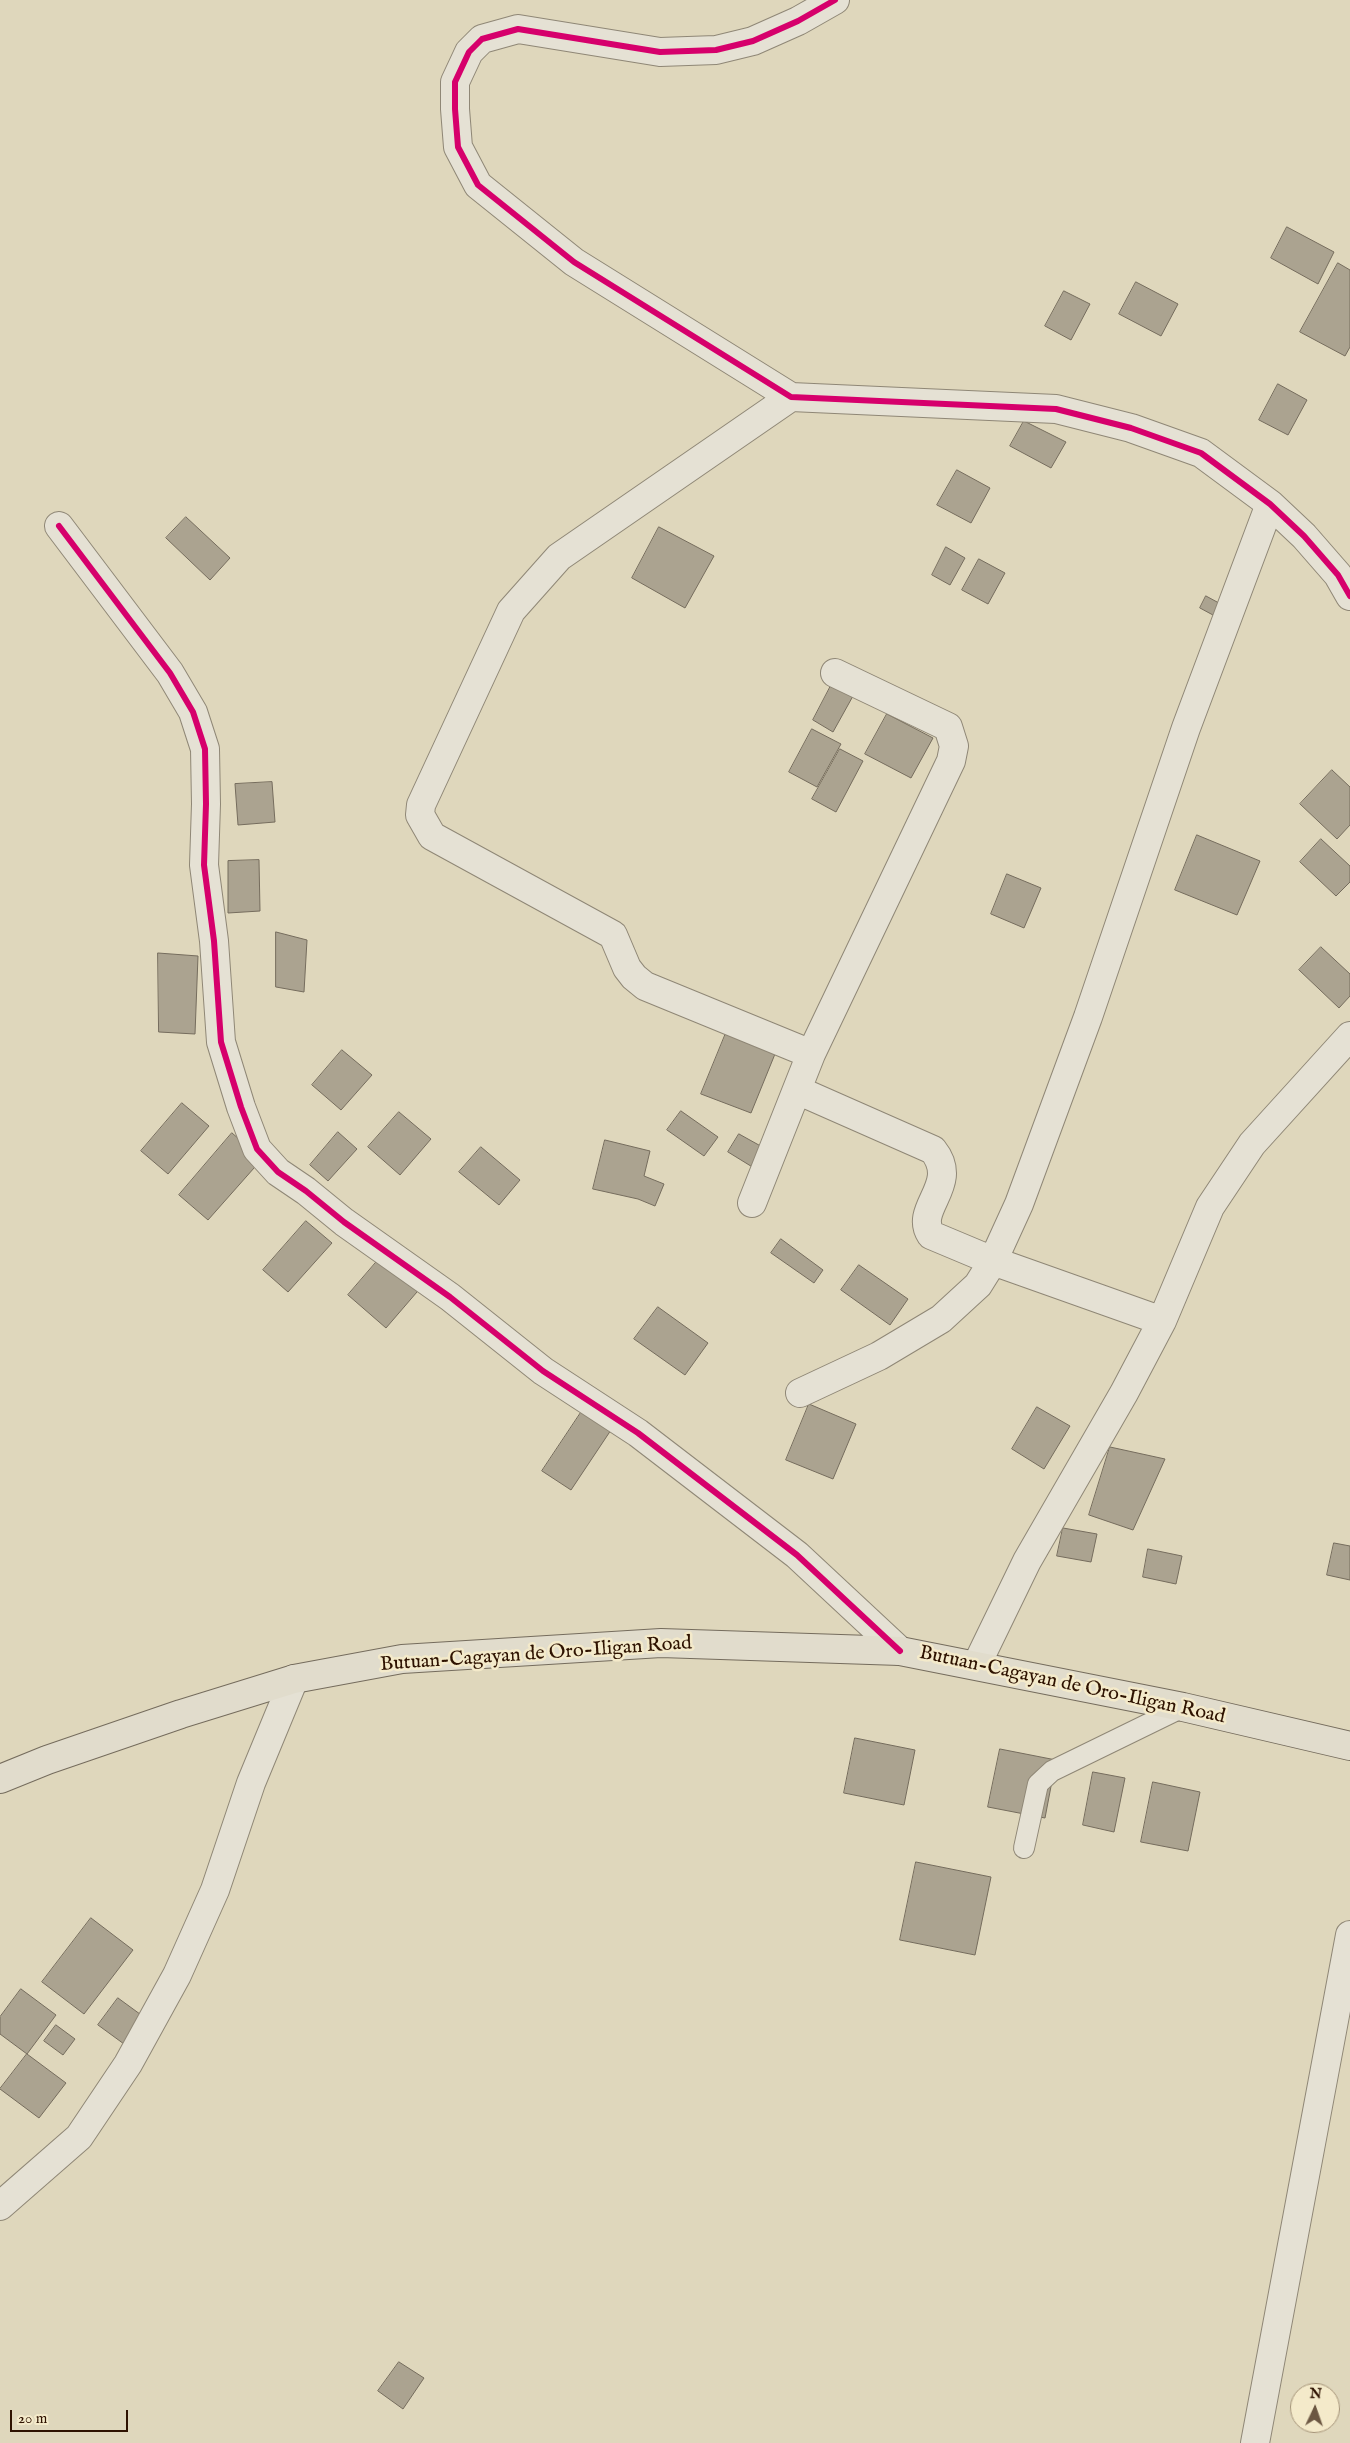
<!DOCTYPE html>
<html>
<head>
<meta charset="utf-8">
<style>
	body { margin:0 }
	#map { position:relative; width:1350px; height:2443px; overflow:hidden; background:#dfd7bc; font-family:"IM FELL English",serif }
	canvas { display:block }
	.north { position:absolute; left:1290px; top:2383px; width:50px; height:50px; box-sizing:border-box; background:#f4eaca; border:1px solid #a59479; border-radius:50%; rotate:3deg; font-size:14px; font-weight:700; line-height:20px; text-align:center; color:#2e1200 }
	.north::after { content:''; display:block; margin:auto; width:18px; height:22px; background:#6c5742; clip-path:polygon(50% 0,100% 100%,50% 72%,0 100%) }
	.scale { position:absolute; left:10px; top:2410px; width:118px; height:22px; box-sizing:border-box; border:2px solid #2e1200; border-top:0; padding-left:6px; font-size:15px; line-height:18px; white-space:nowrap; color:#2e1200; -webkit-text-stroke:4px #f4eaca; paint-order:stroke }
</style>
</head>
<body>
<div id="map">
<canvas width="1350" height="2443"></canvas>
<div class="north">N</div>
<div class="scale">20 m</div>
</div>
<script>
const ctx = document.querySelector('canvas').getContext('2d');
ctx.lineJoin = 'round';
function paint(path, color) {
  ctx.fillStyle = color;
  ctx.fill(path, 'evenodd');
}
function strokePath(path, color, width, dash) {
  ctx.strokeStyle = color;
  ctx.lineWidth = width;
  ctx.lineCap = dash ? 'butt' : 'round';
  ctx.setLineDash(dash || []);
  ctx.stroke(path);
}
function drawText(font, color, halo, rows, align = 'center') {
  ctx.font = font + ' "IM FELL English",serif';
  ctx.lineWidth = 5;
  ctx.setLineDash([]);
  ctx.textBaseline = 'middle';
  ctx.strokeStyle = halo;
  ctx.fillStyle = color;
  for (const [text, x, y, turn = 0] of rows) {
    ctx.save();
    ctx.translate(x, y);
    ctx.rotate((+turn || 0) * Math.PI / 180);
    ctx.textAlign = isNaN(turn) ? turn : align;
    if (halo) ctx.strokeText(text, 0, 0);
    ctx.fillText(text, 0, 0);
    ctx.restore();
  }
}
const building = new Path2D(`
	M 1287,227 L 1334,252 L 1318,284 L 1271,258 Z
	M 1338,263 L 1350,270 L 1350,347 L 1345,356 L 1300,332 Z
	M 1136,282 L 1178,304 L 1161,336 L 1119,314 Z
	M 1064,291 L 1090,304 L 1071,340 L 1045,326 Z
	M 1278,384 L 1307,400 L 1288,435 L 1259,420 Z
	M 1024,421 L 1066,442 L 1051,468 L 1010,446 Z
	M 957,470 L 990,488 L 971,523 L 937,505 Z
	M 186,517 L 230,558 L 210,580 L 166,538 Z
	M 659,527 L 714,556 L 685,608 L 632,578 Z
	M 946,547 L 965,558 L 950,585 L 932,575 Z
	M 979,559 L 1005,573 L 988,604 L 962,590 Z
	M 1206,596 L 1230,609 L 1224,621 L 1200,608 Z
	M 836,676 L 858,687 L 833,732 L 813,720 Z
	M 887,714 L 933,738 L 911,778 L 865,754 Z
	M 812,729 L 841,744 L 817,787 L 789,772 Z
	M 840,749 L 863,761 L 836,812 L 812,799 Z
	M 1332,770 L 1350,787 L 1350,825 L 1337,839 L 1300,804 Z
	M 272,782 L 275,822 L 238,825 L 235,784 Z
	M 1197,835 L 1260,861 L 1237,915 L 1175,890 Z
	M 1321,839 L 1350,866 L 1350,882 L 1336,896 L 1300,862 Z
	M 259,860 L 260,911 L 228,913 L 228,861 Z
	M 1007,874 L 1041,888 L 1024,928 L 991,914 Z
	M 276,932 L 307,940 L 304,992 L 276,987 Z
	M 1321,947 L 1350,974 L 1350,996 L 1339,1008 L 1299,970 Z
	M 158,953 L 198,956 L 195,1034 L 159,1032 Z
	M 726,1033 L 775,1054 L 751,1113 L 701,1094 Z
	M 342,1050 L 372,1075 L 341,1110 L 312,1085 Z
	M 182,1103 L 209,1126 L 168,1174 L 141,1151 Z
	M 681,1111 L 718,1137 L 704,1156 L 667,1130 Z
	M 399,1112 L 431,1139 L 400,1175 L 368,1147 Z
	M 338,1132 L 357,1149 L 328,1181 L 310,1165 Z
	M 232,1133 L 262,1159 L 208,1220 L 179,1195 Z
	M 739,1134 L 766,1149 L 754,1168 L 728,1152 Z
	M 605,1140 L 650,1151 L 644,1176 L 664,1184 L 655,1206 L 638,1199 L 593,1189 Z
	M 481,1147 L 520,1180 L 499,1205 L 459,1172 Z
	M 306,1221 L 332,1243 L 288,1292 L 263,1270 Z
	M 781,1239 L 823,1270 L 814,1283 L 771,1253 Z
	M 385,1252 L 423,1285 L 386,1328 L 348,1295 Z
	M 859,1265 L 908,1299 L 890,1325 L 841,1290 Z
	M 658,1307 L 708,1343 L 685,1375 L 634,1339 Z
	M 809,1404 L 856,1424 L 833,1479 L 786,1460 Z
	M 1037,1407 L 1070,1426 L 1044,1469 L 1012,1449 Z
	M 584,1408 L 613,1427 L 571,1490 L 542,1471 Z
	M 1110,1447 L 1165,1459 L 1133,1530 L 1089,1515 Z
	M 1063,1528 L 1097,1534 L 1091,1562 L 1057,1556 Z
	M 1334,1543 L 1350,1546 L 1350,1580 L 1327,1575 Z
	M 1148,1549 L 1182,1556 L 1176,1584 L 1143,1577 Z
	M 855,1738 L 915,1750 L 904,1805 L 844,1793 Z
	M 1000,1749 L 1056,1760 L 1045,1818 L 988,1807 Z
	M 1093,1772 L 1125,1778 L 1114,1832 L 1083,1825 Z
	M 1153,1782 L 1200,1792 L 1188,1851 L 1141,1842 Z
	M 916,1862 L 991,1877 L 975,1955 L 900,1940 Z
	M 91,1918 L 133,1950 L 84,2014 L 42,1982 Z
	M 21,1989 L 56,2015 L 27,2054 L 0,2034 L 0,2017 Z
	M 118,1998 L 144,2017 L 124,2044 L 98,2025 Z
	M 56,2025 L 75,2039 L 63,2055 L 44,2041 Z
	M 27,2054 L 66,2083 L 39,2118 L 0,2089 Z
	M 399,2362 L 424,2378 L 403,2409 L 378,2391 Z`);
const service = new Path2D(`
	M 1024,1848 L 1038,1784 L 1052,1771 L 1183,1707`);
const minor = new Path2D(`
	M 835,0 L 798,21 L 753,41 L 716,50 L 660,52 L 518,29 L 482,39 L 469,52 L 455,82 L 455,109 L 458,147 L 478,185 L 574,262 L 791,397 L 1056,409 L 1131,428 L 1201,453 L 1270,504 L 1304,536 L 1338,575 L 1350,596
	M 791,397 L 559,557 L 511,611 L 421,805 L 420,815 L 432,836 L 613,935 L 627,968 L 634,977 L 645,986 L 811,1054
	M 59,526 L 170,673 L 193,712 L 205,749 L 206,804 L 204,865 L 214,941 L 221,1042 L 241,1107 L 257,1149 L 278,1172 L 306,1191 L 344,1222 L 450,1297 L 543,1371 L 638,1433 L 797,1555 L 900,1651
	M 797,1090 L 933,1150 C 961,1185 913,1208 931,1235 L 993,1261 L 1162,1321
	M 752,1203 L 811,1054 L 951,761 L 954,746 L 948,727 L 835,673
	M 800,1393 L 879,1356 L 941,1319 L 978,1285 L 993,1261 L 1019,1204 L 1088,1017 L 1186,728 L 1270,504
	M 977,1664 L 1027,1561 L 1124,1393 L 1162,1321 L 1210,1207 L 1252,1144 L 1350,1036
	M 0,2206 L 79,2137 L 128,2064 L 177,1975 L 215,1890 L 251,1783 L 294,1679
	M 1255,2443 L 1350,1935`);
const trunk = new Path2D(`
	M 0,1779 L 47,1760 L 181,1714 L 294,1679 L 402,1659 L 661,1643 L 900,1651 L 1183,1707 L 1350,1746`);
const cycleway = new Path2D(`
	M 835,0 L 798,21 L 753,41 L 716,50 L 660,52 L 518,29 L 482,39 L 469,52 L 455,82 L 455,109 L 458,147 L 478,185 L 574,262 L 791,397 L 1056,409 L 1131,428 L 1201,453 L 1270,504 L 1304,536 L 1338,575 L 1350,596
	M 59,526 L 170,673 L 193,712 L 205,749 L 206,804 L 204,865 L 214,941 L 221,1042 L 241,1107 L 257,1149 L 278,1172 L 306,1191 L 344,1222 L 450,1297 L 543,1371 L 638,1433 L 797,1555 L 900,1651`);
const streetNames = [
	["Butuan-Cagayan de Oro-Iligan Road",536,1655,-4],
	["Butuan-Cagayan de Oro-Iligan Road",1072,1686,12]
];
paint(building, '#aba390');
strokePath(building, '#756c5d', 1);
strokePath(service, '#8f8776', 22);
strokePath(minor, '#8f8776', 30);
strokePath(trunk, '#756c5d', 30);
strokePath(service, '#e5e1d4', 20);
strokePath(minor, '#e5e1d4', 28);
strokePath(trunk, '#e1dccc', 28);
strokePath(cycleway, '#d6006c', 6);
drawText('20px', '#2e1200', '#f4eaca', streetNames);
</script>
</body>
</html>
